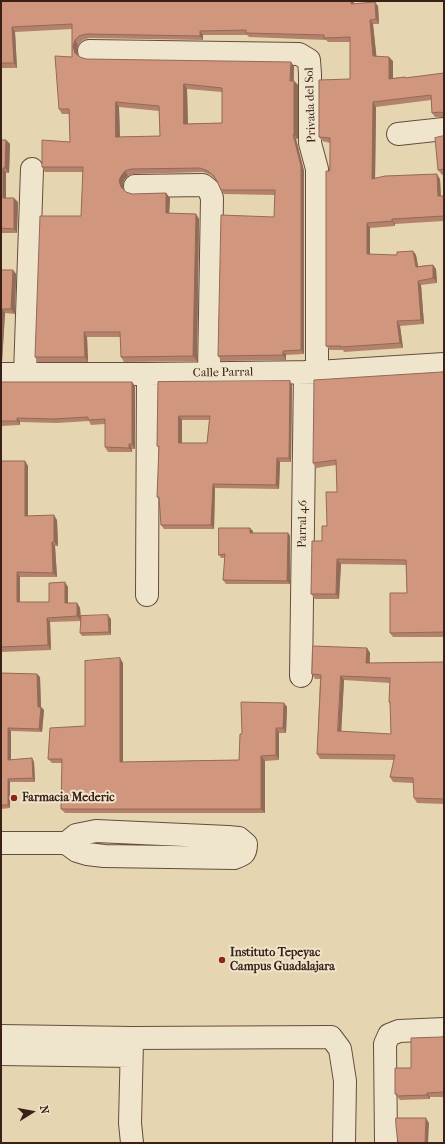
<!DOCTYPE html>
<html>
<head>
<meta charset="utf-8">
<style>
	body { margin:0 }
	#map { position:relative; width:445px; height:1144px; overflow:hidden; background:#e6d5b1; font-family:"IM FELL French Canon",serif }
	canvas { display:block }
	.frame { position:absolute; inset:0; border:2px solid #3a2016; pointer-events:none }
	.north { position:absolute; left:12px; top:1092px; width:40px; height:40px; -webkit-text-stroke:3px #efe4cc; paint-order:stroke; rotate:79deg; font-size:11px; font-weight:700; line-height:16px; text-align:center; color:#3a2016 }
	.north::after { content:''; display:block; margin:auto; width:14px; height:18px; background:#3a2016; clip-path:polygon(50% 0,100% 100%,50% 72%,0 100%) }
</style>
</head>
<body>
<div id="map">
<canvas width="445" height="1144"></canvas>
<div class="frame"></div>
<div class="north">N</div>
</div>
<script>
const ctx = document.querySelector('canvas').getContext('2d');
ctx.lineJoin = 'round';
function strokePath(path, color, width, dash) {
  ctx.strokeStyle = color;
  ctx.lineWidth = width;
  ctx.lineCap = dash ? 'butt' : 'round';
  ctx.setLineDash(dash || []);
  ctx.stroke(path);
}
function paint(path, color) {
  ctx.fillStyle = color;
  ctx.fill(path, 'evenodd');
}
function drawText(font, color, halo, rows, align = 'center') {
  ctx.font = font + ' "IM FELL French Canon",serif';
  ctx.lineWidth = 4;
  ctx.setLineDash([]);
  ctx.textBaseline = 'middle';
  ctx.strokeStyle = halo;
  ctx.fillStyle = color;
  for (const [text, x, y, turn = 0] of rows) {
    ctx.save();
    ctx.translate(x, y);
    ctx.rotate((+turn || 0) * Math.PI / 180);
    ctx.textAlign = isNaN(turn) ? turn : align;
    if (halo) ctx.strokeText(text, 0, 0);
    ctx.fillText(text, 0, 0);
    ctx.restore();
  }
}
const minor = new Path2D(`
	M 89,51 L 299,54 L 309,60 L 310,74 L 310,143 L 317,169 L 317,372
	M 398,134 L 444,129
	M 135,186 L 203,185 L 209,190 L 212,198 L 209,373
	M 1,374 L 148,374 L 317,372 L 444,364
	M 25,374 L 32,169
	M 147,595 L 148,374
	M 301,676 L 305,372
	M 96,831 L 228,837 L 239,838 L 246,844 C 246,854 243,855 234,858 L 104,856 L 87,854 L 77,851 L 66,843 L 76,835 Z
	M 1,843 L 66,843
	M 1,1036 L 132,1038 L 331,1037 L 340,1049 L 345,1081 L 344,1143
	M 132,1042 L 130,1123 L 132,1143
	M 1,1054 L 131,1056
	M 386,1143 L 385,1044 L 389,1035 L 399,1031 L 444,1029`);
const wall = new Path2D(`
	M 1,1 L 354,1 L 354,4 L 378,6 L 379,24 L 373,24 L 376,56 L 393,61 L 393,78 L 405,77 L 406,78 L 444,73 L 444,117 L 435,117 L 432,113 L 431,100 L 376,107 L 375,178 L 440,179 L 441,196 L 444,196 L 444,221 L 395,224 L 395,226 L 370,228 L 370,255 L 397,255 L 413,251 L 416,255 L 418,266 L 433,265 L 436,269 L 437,283 L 421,285 L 424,324 L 400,326 L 403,348 L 344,352 L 343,350 L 330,350 L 326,346 L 330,143 L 322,141 L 319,137 L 350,79 L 350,42 L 328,42 L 326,40 L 249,37 L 247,35 L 203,35 L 203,40 L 89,38 L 83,40 L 78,45 L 77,50 L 78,55 L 80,57 L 86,59 L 294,66 L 294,81 L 298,85 L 298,139 L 296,139 L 304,171 L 304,354 L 286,355 L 286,360 L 222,361 L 218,356 L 274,217 L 275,195 L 224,194 L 221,190 L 217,181 L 211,175 L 203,172 L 134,174 L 128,176 L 124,180 L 123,186 L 124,190 L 126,192 L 132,194 L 166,193 L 170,198 L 169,213 L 196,214 L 199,219 L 197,361 L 124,362 L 121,357 L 120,337 L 87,337 L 88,362 L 38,362 L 35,357 L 81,216 L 83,172 L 45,172 L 42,167 L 70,142 L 69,114 L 62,114 L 59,109 L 72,57 L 72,29 L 15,32 L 17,68 L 1,68 ZM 187,89 L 222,92 L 222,123 L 188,124 ZM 119,107 L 159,111 L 160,136 L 120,137 Z
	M 444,136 L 444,174 L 442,175 L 438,170 L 442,137 Z
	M 1,140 L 6,140 L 10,144 L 9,173 L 6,173 L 6,198 L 18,202 L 17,233 L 1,233 Z
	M 1,270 L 13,270 L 16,274 L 15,314 L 5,313 L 2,362 L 1,362 Z
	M 444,371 L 444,637 L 393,637 L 390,633 L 407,593 L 406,565 L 341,564 L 339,599 L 315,599 L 311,594 L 322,541 L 337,492 L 336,465 L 316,468 L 313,463 L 442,372 Z
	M 1,382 L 132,382 L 135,386 L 135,449 L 132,449 L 132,452 L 108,452 L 105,447 L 105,424 L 91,425 L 89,421 L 57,423 L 20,422 L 20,425 L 1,426 Z
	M 158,382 L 292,385 L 291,462 L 280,462 L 279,489 L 215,488 L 214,529 L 164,529 L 161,525 L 159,500 L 157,497 L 159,448 L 157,446 ZM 182,420 L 209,420 L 207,443 L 182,443 Z
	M 1,461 L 25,461 L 28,466 L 28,516 L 57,520 L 58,546 L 55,546 L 57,577 L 20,577 L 20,602 L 49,602 L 68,587 L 68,603 L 77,603 L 80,608 L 81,621 L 50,622 L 51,650 L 1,652 Z
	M 253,531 L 253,533 L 288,533 L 290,536 L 290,584 L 226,584 L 223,580 L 225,558 L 221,558 L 219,555 Z
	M 111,619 L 111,635 L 82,636 L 80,633 Z
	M 367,648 L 370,653 L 370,663 L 444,662 L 444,804 L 417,803 L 414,798 L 413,783 L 393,782 L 390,777 L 394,760 L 320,759 L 317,754 L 320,679 L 315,679 L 312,674 ZM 344,680 L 390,683 L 389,702 L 390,704 L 391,734 L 341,732 Z
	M 123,663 L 123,762 L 239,760 L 242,734 L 284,703 L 287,707 L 286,733 L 279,733 L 279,760 L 265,761 L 265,813 L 65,813 L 61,809 L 62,763 L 52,763 L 48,759 L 85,726 Z
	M 1,673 L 37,674 L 40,677 L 41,707 L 44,710 L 42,732 L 11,731 L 11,760 L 32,758 L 34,762 L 35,782 L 10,782 L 10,808 L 1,809 Z
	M 444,1036 L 444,1097 L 430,1097 L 430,1099 L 400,1100 L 395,1094 L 411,1068 L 441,1037 Z`);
const shadedWall = new Path2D(`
	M 351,1 L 354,1 L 354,9 L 351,4 Z
	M 375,2 L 378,6 L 379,24 L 376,19 Z
	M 370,20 L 373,24 L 377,61 L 373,56 Z
	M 12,27 L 15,32 L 17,68 L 14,63 Z
	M 200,31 L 203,35 L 203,40 L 200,36 Z
	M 75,40 L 78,45 L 77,50 L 78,57 L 75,53 L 73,46 Z
	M 389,57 L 393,61 L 393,83 L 389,79 Z
	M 291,62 L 294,66 L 293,86 L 290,81 Z
	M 294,81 L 298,85 L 298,139 L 294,135 Z
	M 184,84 L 187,89 L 188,129 L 184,124 Z
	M 116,102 L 119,107 L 120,141 L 116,137 Z
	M 373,102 L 376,107 L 375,184 L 372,179 Z
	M 293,134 L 296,139 L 304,171 L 304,354 L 301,350 Z
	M 6,140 L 10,144 L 9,173 L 5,168 Z
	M 3,168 L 6,173 L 6,202 L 3,198 Z
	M 125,171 L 128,176 L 124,180 L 123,186 L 124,192 L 121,187 L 119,181 L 121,176 Z
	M 437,174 L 440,179 L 441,201 L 438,196 Z
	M 166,193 L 170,198 L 169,217 L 166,213 Z
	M 14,198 L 18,202 L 17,233 L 14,229 Z
	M 196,214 L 199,219 L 197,361 L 193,356 Z
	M 392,219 L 395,224 L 395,226 L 392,221 Z
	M 367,223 L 370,228 L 370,259 L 367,254 Z
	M 413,251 L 416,255 L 419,271 L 416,267 Z
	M 433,265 L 436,269 L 437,283 L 433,278 Z
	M 13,270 L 16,274 L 15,314 L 11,309 Z
	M 418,281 L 421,285 L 424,324 L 421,320 Z
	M 2,309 L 5,313 L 2,362 L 1,360 L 1,322 Z
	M 397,321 L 400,326 L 403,348 L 400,343 Z
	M 84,332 L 87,337 L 88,362 L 85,357 Z
	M 283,351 L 286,355 L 286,360 L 283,355 Z
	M 290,381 L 292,385 L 291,462 L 289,458 Z
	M 132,382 L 135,386 L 135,449 L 132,444 Z
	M 179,416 L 182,420 L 182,447 L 179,443 Z
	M 17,418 L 20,422 L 20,425 L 17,421 Z
	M 129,444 L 132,449 L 132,452 L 129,448 Z
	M 277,458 L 280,462 L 279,489 L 276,485 Z
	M 25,461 L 28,466 L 28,521 L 25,516 Z
	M 213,484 L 215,488 L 214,529 L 211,525 Z
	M 54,515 L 57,520 L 58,546 L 54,542 Z
	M 250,528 L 253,531 L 253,537 L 250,533 Z
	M 288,533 L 290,536 L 290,584 L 287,581 Z
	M 52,542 L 55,546 L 57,577 L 53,573 Z
	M 337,559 L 341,564 L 339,599 L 336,594 Z
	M 17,572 L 20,577 L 20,606 L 17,602 Z
	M 65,582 L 68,587 L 68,608 L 65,603 Z
	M 77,603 L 80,608 L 81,621 L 77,616 Z
	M 108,615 L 111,619 L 111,635 L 109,632 Z
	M 47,618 L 50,622 L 51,650 L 48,645 Z
	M 367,648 L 370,653 L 369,668 L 366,663 Z
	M 120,658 L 123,663 L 123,766 L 120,762 Z
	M 37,674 L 40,677 L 41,710 L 38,707 Z
	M 341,676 L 344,680 L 341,736 L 338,731 Z
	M 284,703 L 287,707 L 286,733 L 283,728 Z
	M 41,707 L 44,710 L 42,732 L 39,729 Z
	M 8,728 L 11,731 L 11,763 L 8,760 Z
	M 276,728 L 279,733 L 279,760 L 276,755 Z
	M 261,756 L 265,761 L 265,813 L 261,809 Z
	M 32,758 L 34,762 L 35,782 L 33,778 Z
	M 8,779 L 10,782 L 10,808 L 8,805 Z
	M 427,1093 L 430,1097 L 430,1099 L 427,1095 Z
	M 426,1118 L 429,1123 L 428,1143 L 425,1143 Z`);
const building = new Path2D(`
	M 1,1 L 351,1 L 351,4 L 375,2 L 376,19 L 370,20 L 373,56 L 389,57 L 389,79 L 405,77 L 405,78 L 444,73 L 444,113 L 440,112 L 432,113 L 431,95 L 373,102 L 372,179 L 385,176 L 437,174 L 438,196 L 444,196 L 444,216 L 392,219 L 392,221 L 367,223 L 367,254 L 397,255 L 397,252 L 413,251 L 416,267 L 433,265 L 433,278 L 418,281 L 421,320 L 397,321 L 400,343 L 341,347 L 341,346 L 326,346 L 326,171 L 330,171 L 330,138 L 319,137 L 319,80 L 350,79 L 350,37 L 324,38 L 324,35 L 246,33 L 246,30 L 200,31 L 200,36 L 86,34 L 79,36 L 75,40 L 73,46 L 75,53 L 80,57 L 86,59 L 291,62 L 290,81 L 294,81 L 294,135 L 293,134 L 301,166 L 301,350 L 283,351 L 283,355 L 218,356 L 221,215 L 274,217 L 275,190 L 221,190 L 217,181 L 214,176 L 208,171 L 200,168 L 131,169 L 125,171 L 121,176 L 119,181 L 121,187 L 126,192 L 132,194 L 166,193 L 166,213 L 196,214 L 193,356 L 121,357 L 120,332 L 84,332 L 85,357 L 35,357 L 40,216 L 81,216 L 83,167 L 42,167 L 42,140 L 70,142 L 69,109 L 59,109 L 55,56 L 72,57 L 72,24 L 12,27 L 14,63 L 1,63 ZM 184,84 L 222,88 L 222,123 L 184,124 ZM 116,102 L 159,106 L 160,136 L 116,137 Z
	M 444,136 L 444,169 L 438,170 L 435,138 Z
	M 1,140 L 6,140 L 5,168 L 3,168 L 3,198 L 14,198 L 14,229 L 1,228 Z
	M 1,270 L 13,270 L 11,309 L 2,309 L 1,322 Z
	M 444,371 L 444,632 L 390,633 L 390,593 L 407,593 L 406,560 L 337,559 L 336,594 L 311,594 L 312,541 L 322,541 L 322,526 L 327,526 L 326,492 L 337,492 L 336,460 L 313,463 L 314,380 L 442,372 Z
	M 290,381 L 289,458 L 277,458 L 276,485 L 213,484 L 211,525 L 161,525 L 159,497 L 157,497 L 159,446 L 157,446 L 158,382 ZM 179,416 L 210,416 L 207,443 L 179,443 Z
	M 1,382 L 132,382 L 132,444 L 129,444 L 129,448 L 105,447 L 105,419 L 88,420 L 88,417 L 54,419 L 17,418 L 17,421 L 1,421 Z
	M 1,461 L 25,461 L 25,516 L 54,515 L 54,542 L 52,542 L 53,573 L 17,572 L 17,602 L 49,602 L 49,583 L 65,582 L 65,603 L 77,603 L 77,616 L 47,618 L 48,645 L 1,647 Z
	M 219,528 L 250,528 L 250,533 L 288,533 L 287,581 L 223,580 L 225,554 L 219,555 Z
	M 108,615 L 109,632 L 80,633 L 81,616 Z
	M 313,646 L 367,648 L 366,663 L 444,662 L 444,799 L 414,798 L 413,778 L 390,777 L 395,755 L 317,754 L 321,675 L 312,674 ZM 341,676 L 390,678 L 389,702 L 390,702 L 391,734 L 338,731 Z
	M 120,658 L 120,762 L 239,760 L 240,734 L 242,734 L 241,702 L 284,703 L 283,728 L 276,728 L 276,755 L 261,756 L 261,809 L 61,809 L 62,759 L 48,759 L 50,728 L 85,726 L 85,661 Z
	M 1,673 L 37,674 L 38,707 L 41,707 L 39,729 L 8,728 L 8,760 L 32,758 L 33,778 L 8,779 L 8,805 L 1,805 Z
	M 444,1036 L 444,1092 L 427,1093 L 427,1095 L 397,1096 L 397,1094 L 395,1094 L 395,1068 L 411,1068 L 411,1038 L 441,1037 Z
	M 396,1118 L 426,1118 L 425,1143 L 398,1143 L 396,1126 Z`);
const markers = [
	[14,798,4,"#8f2418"],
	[222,960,4,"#8f2418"]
];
const streetNames = [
	["Privada del Sol",311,105,-92],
	["Calle Parral",223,373,-1],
	["Parral 46",303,524,-89]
];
const poiNames = [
	["Farmacia Mederic",22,798],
	["Instituto Tepeyac",230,953],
	["Campus Guadalajara",230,967]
];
strokePath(minor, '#654d3d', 24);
strokePath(minor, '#efe4cc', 22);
paint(wall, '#b4826c');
paint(shadedWall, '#926a58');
paint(building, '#d1977e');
strokePath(building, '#926a58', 1);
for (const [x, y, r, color] of markers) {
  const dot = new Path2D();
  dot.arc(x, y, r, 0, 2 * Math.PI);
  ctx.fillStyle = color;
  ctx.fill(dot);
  strokePath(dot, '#efe4cc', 1.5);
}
drawText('12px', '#3a2016', '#efe4cc', streetNames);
drawText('bold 12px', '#3a2016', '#efe4cc', poiNames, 'left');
</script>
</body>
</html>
